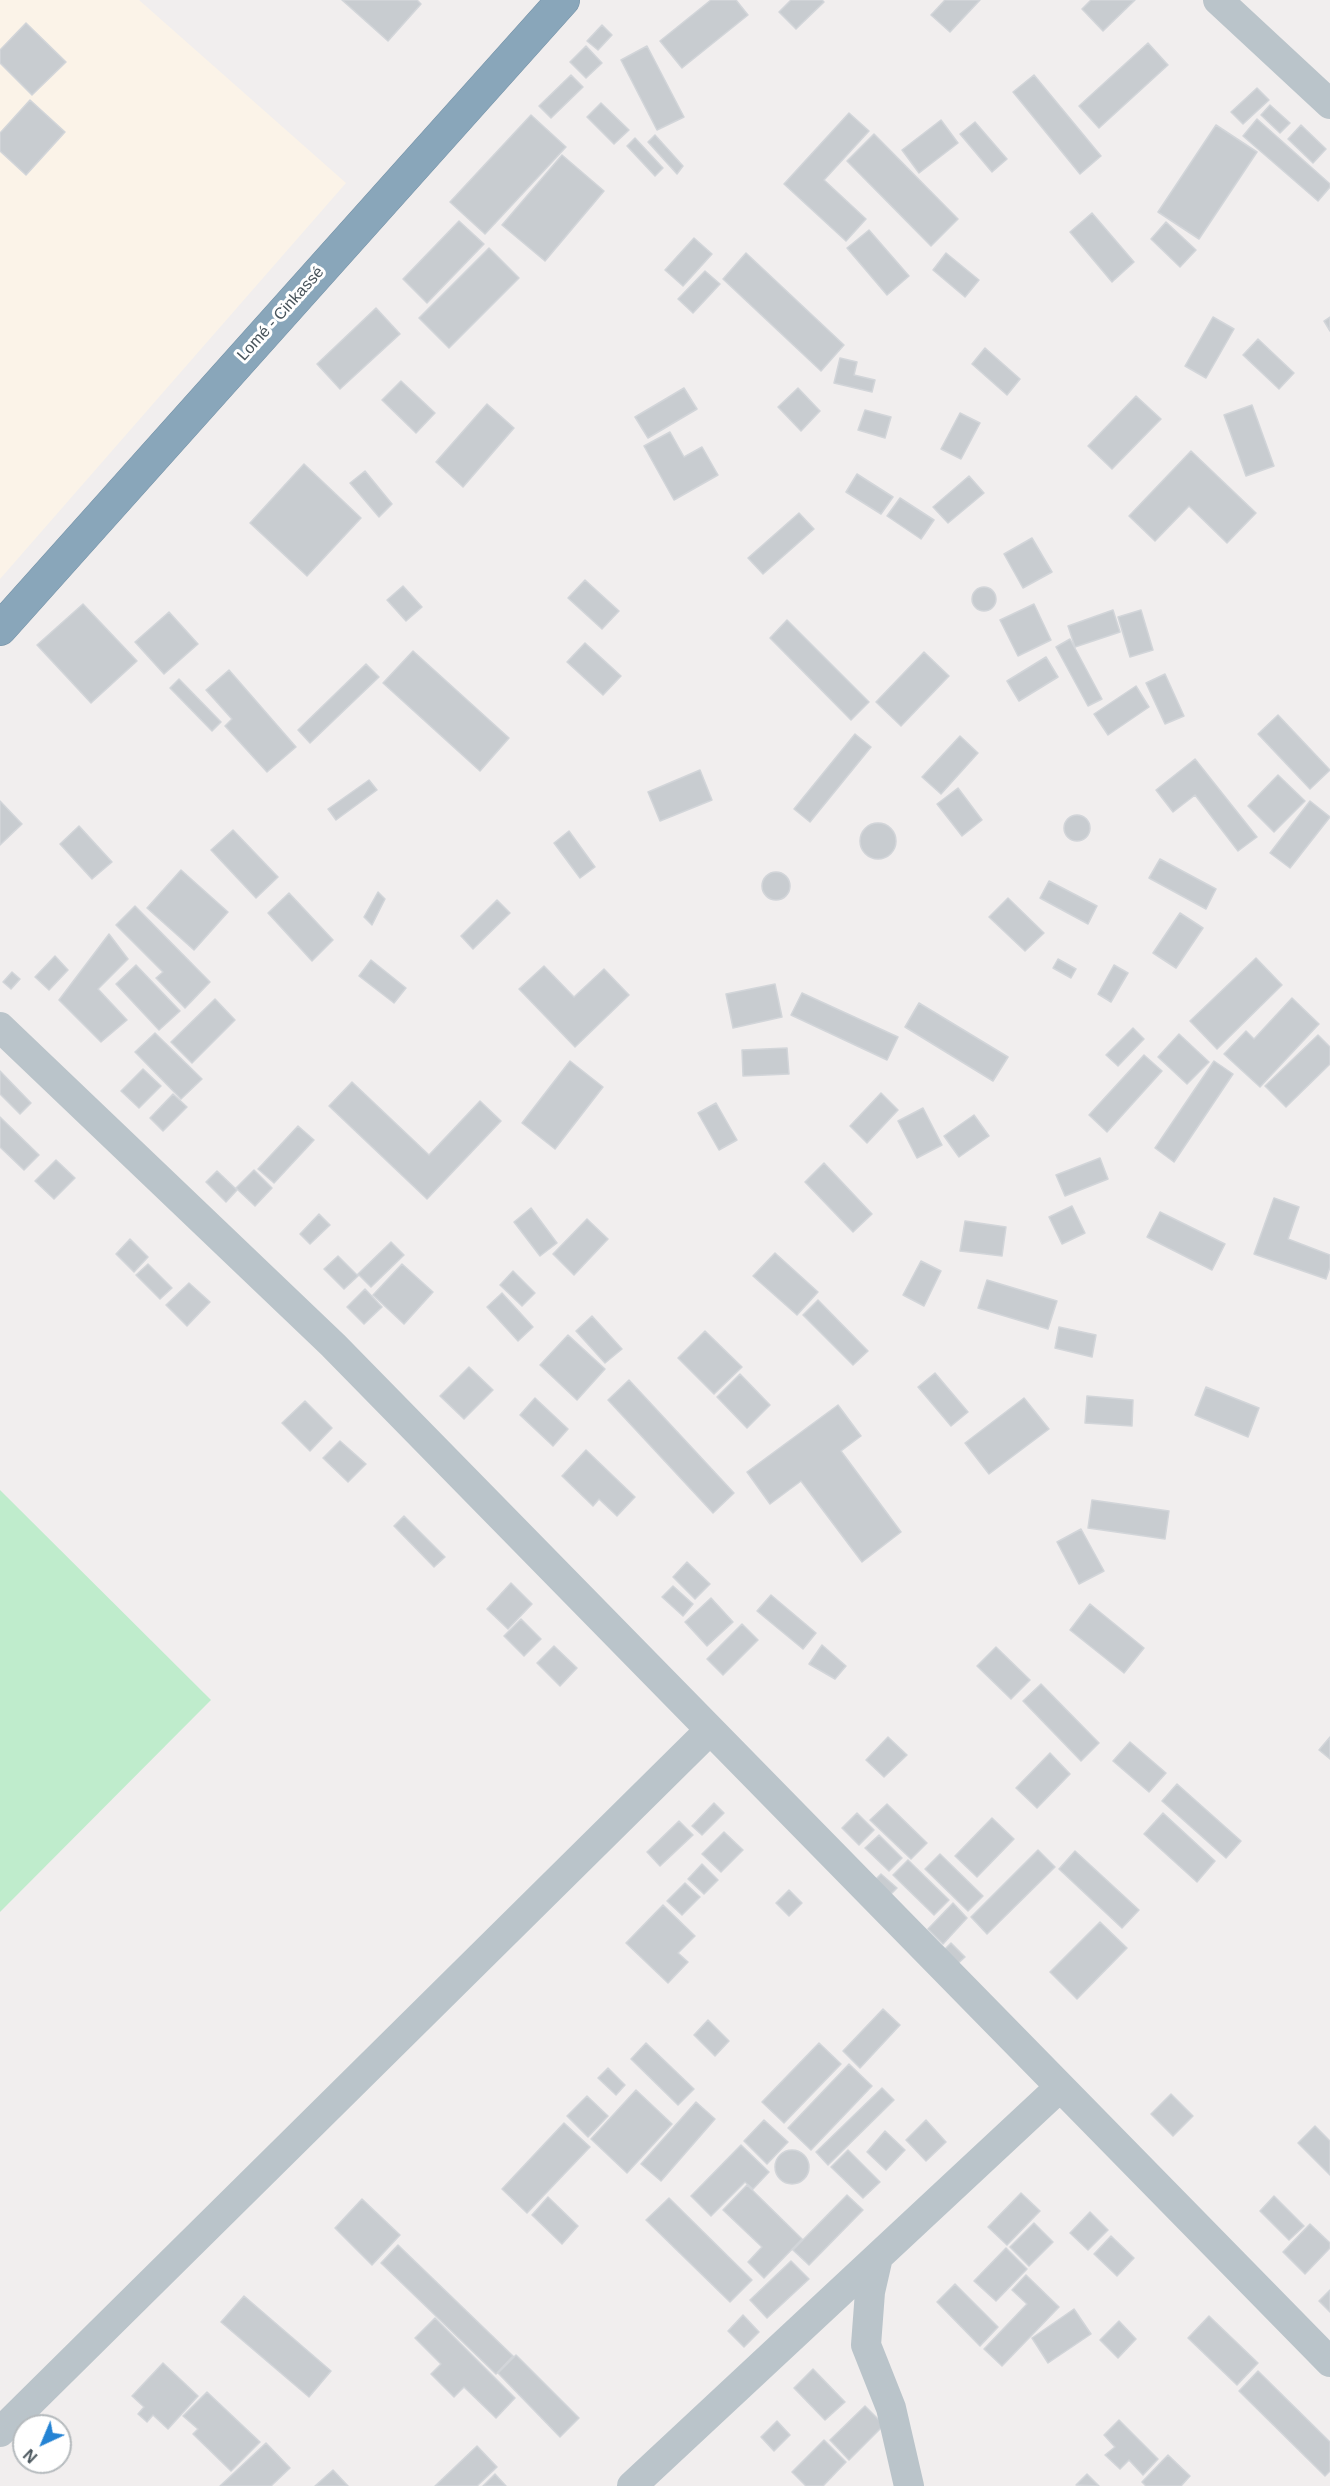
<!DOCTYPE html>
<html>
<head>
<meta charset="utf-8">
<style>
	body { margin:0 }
	#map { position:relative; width:1330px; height:2486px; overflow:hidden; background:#f1eeee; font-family:Arial,sans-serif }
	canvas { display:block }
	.north { position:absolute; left:12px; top:2414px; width:60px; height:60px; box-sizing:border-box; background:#fff; border:2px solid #b5babd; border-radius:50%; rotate:224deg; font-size:16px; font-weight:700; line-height:24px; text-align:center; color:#47535a }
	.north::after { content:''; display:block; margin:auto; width:21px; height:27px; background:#2483d4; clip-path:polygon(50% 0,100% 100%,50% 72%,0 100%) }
</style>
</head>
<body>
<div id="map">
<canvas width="1330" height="2486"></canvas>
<div class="north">N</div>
</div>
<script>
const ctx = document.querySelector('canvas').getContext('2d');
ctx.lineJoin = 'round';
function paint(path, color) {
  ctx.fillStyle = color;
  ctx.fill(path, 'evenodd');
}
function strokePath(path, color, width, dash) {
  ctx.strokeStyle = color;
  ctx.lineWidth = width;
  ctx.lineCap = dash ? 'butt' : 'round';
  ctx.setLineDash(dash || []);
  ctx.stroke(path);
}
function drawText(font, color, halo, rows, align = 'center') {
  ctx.font = font + ' Arial,sans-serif';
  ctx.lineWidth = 6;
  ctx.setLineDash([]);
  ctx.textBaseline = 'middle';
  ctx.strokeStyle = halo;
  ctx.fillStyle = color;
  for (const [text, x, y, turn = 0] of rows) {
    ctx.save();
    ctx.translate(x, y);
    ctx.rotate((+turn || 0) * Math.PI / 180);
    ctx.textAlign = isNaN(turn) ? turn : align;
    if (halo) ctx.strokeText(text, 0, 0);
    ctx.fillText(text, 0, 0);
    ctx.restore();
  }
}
const commercial = new Path2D(`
	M 0,0 L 139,0 L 346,183 L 0,579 Z`);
const green = new Path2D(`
	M 0,1490 L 211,1700 L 0,1912 Z`);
const building = new Path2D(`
	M 342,0 L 417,0 L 421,4 L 388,41 Z
	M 711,0 L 736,0 L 748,15 L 682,68 L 660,41 Z
	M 791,0 L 822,0 L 824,2 L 796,29 L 779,12 Z
	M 945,0 L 980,0 L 950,32 L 931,15 Z
	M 1091,0 L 1135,0 L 1103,31 L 1082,9 Z
	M 26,23 L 66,62 L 32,95 L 0,63 L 0,50 Z
	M 602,25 L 612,35 L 598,50 L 587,41 Z
	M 1148,43 L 1168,65 L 1099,128 L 1079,106 Z
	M 586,46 L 602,63 L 586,78 L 570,62 Z
	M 647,46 L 684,117 L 657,130 L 621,60 Z
	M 571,75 L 583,87 L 551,118 L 539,106 Z
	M 1034,75 L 1101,156 L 1080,174 L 1013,92 Z
	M 1257,88 L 1269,100 L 1243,124 L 1231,112 Z
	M 30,100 L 65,132 L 26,175 L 0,151 L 0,133 Z
	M 601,103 L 629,130 L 614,144 L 587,117 Z
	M 1270,105 L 1290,123 L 1280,133 L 1261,115 Z
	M 849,113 L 869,131 L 824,180 L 866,219 L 846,241 L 784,184 Z
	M 531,115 L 566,147 L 485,234 L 450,202 Z
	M 1257,119 L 1330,184 L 1330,187 L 1318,201 L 1243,136 Z
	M 941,120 L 958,143 L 919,173 L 902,150 Z
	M 975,122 L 1007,159 L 992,172 L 960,134 Z
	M 1216,125 L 1257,152 L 1199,239 L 1158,212 Z
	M 1301,125 L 1326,149 L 1313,163 L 1288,139 Z
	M 874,134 L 958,219 L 931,246 L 847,161 Z
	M 655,135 L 683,166 L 677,174 L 648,142 Z
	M 635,138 L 663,168 L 655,176 L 627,146 Z
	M 562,155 L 604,191 L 545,261 L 502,225 Z
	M 1092,213 L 1134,262 L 1112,282 L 1070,232 Z
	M 459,221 L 484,244 L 427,303 L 403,279 Z
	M 1166,222 L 1196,250 L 1180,267 L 1151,239 Z
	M 869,230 L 909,276 L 887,295 L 847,248 Z
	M 694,238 L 712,254 L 683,286 L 665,270 Z
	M 489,248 L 519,278 L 449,348 L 419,318 Z
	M 746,253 L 844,345 L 821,371 L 723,279 Z
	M 946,253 L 979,280 L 965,297 L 933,270 Z
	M 705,271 L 720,284 L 693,313 L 678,299 Z
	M 376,308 L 400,334 L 340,389 L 317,364 Z
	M 1213,317 L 1234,329 L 1206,378 L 1185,366 Z
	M 1330,317 L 1330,331 L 1324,321 Z
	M 1258,339 L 1294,373 L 1279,389 L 1243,355 Z
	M 985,348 L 1020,379 L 1007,395 L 972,364 Z
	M 840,358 L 857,362 L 854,375 L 875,380 L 872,392 L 834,383 Z
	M 401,381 L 435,413 L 416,433 L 382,400 Z
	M 684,388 L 697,409 L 648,438 L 635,417 Z
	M 798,388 L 820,411 L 801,431 L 778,407 Z
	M 1136,396 L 1161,419 L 1112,469 L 1088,446 Z
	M 487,404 L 514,428 L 463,487 L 436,462 Z
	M 1252,405 L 1274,466 L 1246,476 L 1224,415 Z
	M 865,410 L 891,417 L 885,438 L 858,430 Z
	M 960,413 L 980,423 L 961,459 L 941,449 Z
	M 670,432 L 684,457 L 702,447 L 718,475 L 674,500 L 644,446 Z
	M 1191,451 L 1256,513 L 1227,543 L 1189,506 L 1155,541 L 1129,516 Z
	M 304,464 L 361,518 L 307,576 L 250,523 Z
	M 365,471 L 392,504 L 379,517 L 350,483 Z
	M 857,474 L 893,497 L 881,514 L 846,492 Z
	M 969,476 L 984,493 L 948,523 L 933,507 Z
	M 900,498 L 934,520 L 921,539 L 887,516 Z
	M 799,513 L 814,529 L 763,574 L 748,558 Z
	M 1032,538 L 1052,572 L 1023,588 L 1004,554 Z
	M 585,580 L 619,611 L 602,629 L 568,598 Z
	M 403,586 L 422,607 L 406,621 L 387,600 Z
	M972 599a12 12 0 1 1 24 0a12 12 0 1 1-24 0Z
	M 83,604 L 137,661 L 91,703 L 37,645 Z
	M 1034,604 L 1051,640 L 1018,656 L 1000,620 Z
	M 1113,610 L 1120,632 L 1075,647 L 1068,626 Z
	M 1141,610 L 1153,650 L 1130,657 L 1118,617 Z
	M 169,612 L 198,644 L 164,674 L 135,642 Z
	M 787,620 L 869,702 L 851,720 L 770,638 Z
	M 1070,639 L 1102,699 L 1088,706 L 1056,647 Z
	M 585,643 L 621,676 L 603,695 L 567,662 Z
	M 413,651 L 509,738 L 480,771 L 383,683 Z
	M 924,652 L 949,676 L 901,726 L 876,702 Z
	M 1046,657 L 1058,677 L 1019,701 L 1007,681 Z
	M 366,664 L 379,677 L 310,743 L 298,730 Z
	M 229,670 L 296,747 L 267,772 L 225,726 L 232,719 L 206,690 Z
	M 1165,674 L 1184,716 L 1165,724 L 1146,683 Z
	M 179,679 L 221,722 L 212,731 L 170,688 Z
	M 1136,686 L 1149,707 L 1108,735 L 1094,714 Z
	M 1278,715 L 1330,770 L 1310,789 L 1258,734 Z
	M 855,734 L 871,747 L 810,822 L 794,809 Z
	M 960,736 L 978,753 L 941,794 L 922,777 Z
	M 1195,759 L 1257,837 L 1238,851 L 1195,795 L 1173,812 L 1156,790 Z
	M 700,770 L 712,800 L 660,821 L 648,792 Z
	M 1278,775 L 1305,801 L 1274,832 L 1248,806 Z
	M 369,780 L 377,790 L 336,820 L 328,809 Z
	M 958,788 L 982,820 L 962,836 L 937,804 Z
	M 0,801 L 22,824 L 0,845 Z
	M 1310,801 L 1330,817 L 1290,868 L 1270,853 Z
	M1064 828a13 13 0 1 1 26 0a13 13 0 1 1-26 0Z
	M860 841a18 18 0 1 1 36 0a18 18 0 1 1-36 0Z
	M 79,826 L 112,862 L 92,879 L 60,844 Z
	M 233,830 L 278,877 L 256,898 L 211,850 Z
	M 569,831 L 595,867 L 580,878 L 554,843 Z
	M 1160,859 L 1216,889 L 1206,909 L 1149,878 Z
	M 181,870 L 228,912 L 194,950 L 147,908 Z
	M762 886a14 14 0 1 1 28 0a14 14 0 1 1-28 0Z
	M 1049,881 L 1097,906 L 1088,924 L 1040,898 Z
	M 378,892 L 385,899 L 372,925 L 364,917 Z
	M 289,893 L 333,940 L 312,961 L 268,913 Z
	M 1008,898 L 1044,933 L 1025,951 L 989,917 Z
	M 497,900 L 510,913 L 473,949 L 461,936 Z
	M 135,906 L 210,982 L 185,1008 L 156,978 L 163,972 L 116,925 Z
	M 1180,913 L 1203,928 L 1176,968 L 1153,953 Z
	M 109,934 L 128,959 L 98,989 L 127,1020 L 101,1042 L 59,1000 Z
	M 55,956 L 68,970 L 49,990 L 35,977 Z
	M 1256,958 L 1282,985 L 1217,1049 L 1190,1021 Z
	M 1058,959 L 1076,969 L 1071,978 L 1053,968 Z
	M 371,960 L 406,988 L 394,1003 L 359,976 Z
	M 136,965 L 180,1011 L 159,1030 L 116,984 Z
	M 1114,965 L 1128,973 L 1111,1002 L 1098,994 Z
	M 544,966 L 574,997 L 604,969 L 629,995 L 575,1047 L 519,989 Z
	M 12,972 L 20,979 L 11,989 L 3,982 Z
	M 775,984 L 782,1017 L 733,1028 L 726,994 Z
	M 802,993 L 898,1037 L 887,1060 L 791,1015 Z
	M 1292,998 L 1319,1024 L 1260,1087 L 1224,1054 L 1246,1031 L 1254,1039 Z
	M 215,999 L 235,1020 L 192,1063 L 171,1042 Z
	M 919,1003 L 1008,1057 L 993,1081 L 905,1027 Z
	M 1133,1028 L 1144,1039 L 1118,1066 L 1106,1055 Z
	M 155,1033 L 202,1079 L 181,1099 L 135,1052 Z
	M 1179,1034 L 1209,1062 L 1187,1084 L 1158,1057 Z
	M 1318,1035 L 1330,1047 L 1330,1064 L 1286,1107 L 1265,1086 Z
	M 787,1048 L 789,1074 L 743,1076 L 742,1050 Z
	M 1144,1055 L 1162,1071 L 1107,1132 L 1089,1115 Z
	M 570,1061 L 603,1087 L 555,1149 L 522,1123 Z
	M 1214,1061 L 1233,1074 L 1174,1162 L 1155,1148 Z
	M 143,1069 L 161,1086 L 139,1108 L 121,1091 Z
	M 0,1071 L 31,1103 L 20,1114 L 0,1094 Z
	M 352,1082 L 429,1155 L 480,1101 L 501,1121 L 427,1199 L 329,1106 Z
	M 881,1093 L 898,1110 L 867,1143 L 850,1126 Z
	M 173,1094 L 187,1107 L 163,1131 L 150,1118 Z
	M 716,1103 L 737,1140 L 719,1150 L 698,1113 Z
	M 923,1108 L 942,1145 L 917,1158 L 898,1121 Z
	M 974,1115 L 989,1136 L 959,1157 L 944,1136 Z
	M 0,1117 L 39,1155 L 24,1170 L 0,1147 Z
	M 298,1126 L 314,1140 L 274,1183 L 258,1169 Z
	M 1100,1158 L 1108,1179 L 1065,1196 L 1056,1175 Z
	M 56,1160 L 75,1178 L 54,1199 L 35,1181 Z
	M 824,1163 L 872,1214 L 853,1232 L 805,1182 Z
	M 254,1170 L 272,1188 L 255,1206 L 236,1188 Z
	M 217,1171 L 237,1190 L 226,1202 L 206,1182 Z
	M 1274,1198 L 1299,1207 L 1288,1239 L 1330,1255 L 1330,1267 L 1326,1279 L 1254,1254 Z
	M 1072,1206 L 1085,1233 L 1062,1244 L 1049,1217 Z
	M 531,1208 L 557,1243 L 540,1256 L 514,1222 Z
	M 1160,1212 L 1225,1244 L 1212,1270 L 1147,1237 Z
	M 319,1214 L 330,1225 L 310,1244 L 300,1234 Z
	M 587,1219 L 608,1239 L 574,1275 L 553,1254 Z
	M 965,1221 L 1006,1227 L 1002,1256 L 960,1251 Z
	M 130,1239 L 148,1257 L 134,1272 L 116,1254 Z
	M 391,1242 L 404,1255 L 371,1287 L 358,1274 Z
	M 775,1253 L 818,1292 L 797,1315 L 753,1276 Z
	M 338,1256 L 358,1276 L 344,1289 L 324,1269 Z
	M 921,1261 L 941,1271 L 924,1306 L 903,1295 Z
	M 148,1264 L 172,1288 L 160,1299 L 136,1275 Z
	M 402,1264 L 433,1292 L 404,1324 L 373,1295 Z
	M 513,1271 L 535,1293 L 522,1306 L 500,1285 Z
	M 987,1280 L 1057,1301 L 1048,1329 L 978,1308 Z
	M 189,1283 L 210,1302 L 187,1326 L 166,1305 Z
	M 365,1289 L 382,1307 L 364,1324 L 347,1307 Z
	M 502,1293 L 533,1327 L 518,1341 L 487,1307 Z
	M 818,1300 L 868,1351 L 853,1365 L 803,1315 Z
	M 592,1316 L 622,1349 L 605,1363 L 576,1331 Z
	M 1059,1327 L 1096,1335 L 1092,1357 L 1055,1348 Z
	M 705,1331 L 742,1367 L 714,1394 L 678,1358 Z
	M 568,1335 L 605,1369 L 577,1400 L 540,1365 Z
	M 469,1367 L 493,1390 L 464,1419 L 440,1396 Z
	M 935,1373 L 968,1412 L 951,1426 L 918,1387 Z
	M 740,1374 L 770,1405 L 747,1428 L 717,1397 Z
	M 629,1380 L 734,1493 L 713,1513 L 608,1400 Z
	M 1206,1387 L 1259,1408 L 1248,1437 L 1195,1415 Z
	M 1087,1396 L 1133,1400 L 1132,1426 L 1085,1423 Z
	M 535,1398 L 568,1429 L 553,1446 L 520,1415 Z
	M 1024,1398 L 1049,1429 L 989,1474 L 965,1443 Z
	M 305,1401 L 332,1428 L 310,1451 L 282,1423 Z
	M 838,1405 L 861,1436 L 841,1451 L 901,1532 L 862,1562 L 801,1481 L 770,1504 L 747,1472 Z
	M 340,1441 L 366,1464 L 348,1482 L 323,1458 Z
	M 586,1450 L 635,1497 L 617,1516 L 599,1499 L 593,1506 L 562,1476 Z
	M 1092,1500 L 1169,1511 L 1165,1539 L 1088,1528 Z
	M 404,1516 L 445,1557 L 434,1567 L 394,1526 Z
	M 1081,1529 L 1104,1571 L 1079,1584 L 1057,1542 Z
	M 687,1562 L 710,1584 L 695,1599 L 673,1577 Z
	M 511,1583 L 532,1604 L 508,1629 L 487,1609 Z
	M 673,1586 L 693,1604 L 683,1616 L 662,1597 Z
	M 771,1595 L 816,1633 L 803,1649 L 757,1611 Z
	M 711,1598 L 733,1622 L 707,1646 L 685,1622 Z
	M 1090,1604 L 1144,1648 L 1124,1673 L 1070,1630 Z
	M 521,1619 L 541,1639 L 524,1656 L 504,1636 Z
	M 742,1624 L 758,1640 L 723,1675 L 707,1659 Z
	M 822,1645 L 846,1666 L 835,1679 L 809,1664 Z
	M 554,1646 L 577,1668 L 560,1686 L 537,1663 Z
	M 996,1647 L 1030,1680 L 1011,1699 L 977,1666 Z
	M 1041,1684 L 1099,1743 L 1081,1761 L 1023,1701 Z
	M 888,1737 L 907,1755 L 884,1777 L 866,1760 Z
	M 1330,1737 L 1330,1759 L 1319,1750 Z
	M 1130,1742 L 1166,1773 L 1149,1792 L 1113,1761 Z
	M 1050,1753 L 1070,1774 L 1037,1808 L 1016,1788 Z
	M 1177,1784 L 1241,1841 L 1226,1858 L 1162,1801 Z
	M 714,1803 L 724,1813 L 702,1835 L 692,1826 Z
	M 887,1804 L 927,1843 L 911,1859 L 870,1820 Z
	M 857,1813 L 874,1830 L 859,1845 L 842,1828 Z
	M 1163,1813 L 1215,1861 L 1197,1882 L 1144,1834 Z
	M 992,1818 L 1014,1839 L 977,1877 L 955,1856 Z
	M 679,1821 L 693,1835 L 660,1866 L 647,1852 Z
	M 724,1832 L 743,1850 L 721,1872 L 702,1854 Z
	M 879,1835 L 902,1858 L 889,1871 L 865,1848 Z
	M 1038,1850 L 1055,1867 L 987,1934 L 971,1917 Z
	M 1075,1851 L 1139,1910 L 1122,1928 L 1059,1869 Z
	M 940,1854 L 983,1896 L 968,1911 L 925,1869 Z
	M 908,1860 L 949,1900 L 934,1915 L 893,1875 Z
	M 702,1864 L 718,1880 L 704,1894 L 688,1879 Z
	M 881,1874 L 897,1888 L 886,1899 L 871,1884 Z
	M 685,1883 L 700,1897 L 682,1915 L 667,1901 Z
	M 789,1890 L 802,1903 L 789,1916 L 776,1903 Z
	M 953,1903 L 967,1918 L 943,1944 L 928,1929 Z
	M 663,1905 L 695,1936 L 678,1953 L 688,1962 L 668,1983 L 626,1943 Z
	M 1100,1922 L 1127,1948 L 1077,1999 L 1050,1972 Z
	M 951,1943 L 965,1957 L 953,1968 L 940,1954 Z
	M 883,2009 L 900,2025 L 860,2068 L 843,2051 Z
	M 708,2020 L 729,2041 L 715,2056 L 694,2035 Z
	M 646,2043 L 694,2089 L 678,2105 L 631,2059 Z
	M 819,2043 L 841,2064 L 784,2123 L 762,2102 Z
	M 849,2064 L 872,2086 L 811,2150 L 788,2128 Z
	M 608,2068 L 625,2085 L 616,2095 L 598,2078 Z
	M 882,2088 L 894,2100 L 828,2165 L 816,2152 Z
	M 636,2090 L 672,2124 L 627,2173 L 591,2139 Z
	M 1171,2094 L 1193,2116 L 1173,2136 L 1151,2114 Z
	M 587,2096 L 608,2116 L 588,2137 L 567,2116 Z
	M 696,2102 L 715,2119 L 661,2181 L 641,2164 Z
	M 764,2120 L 788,2142 L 767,2164 L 744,2141 Z
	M 926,2120 L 946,2142 L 926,2161 L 906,2140 Z
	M 564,2123 L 590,2147 L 527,2213 L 502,2189 Z
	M 1315,2126 L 1330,2141 L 1330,2175 L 1298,2143 Z
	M 885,2131 L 905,2150 L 886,2170 L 867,2152 Z
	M 741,2145 L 769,2172 L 753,2189 L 745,2182 L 711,2216 L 691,2196 Z
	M775 2167a17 17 0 1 1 34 0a17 17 0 1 1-34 0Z
	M 848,2150 L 880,2182 L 863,2198 L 831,2167 Z
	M 747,2185 L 802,2239 L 764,2278 L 748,2262 L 762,2247 L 723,2210 Z
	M 1021,2193 L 1040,2211 L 1007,2245 L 988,2227 Z
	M 847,2195 L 863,2210 L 809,2265 L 793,2250 Z
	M 1274,2196 L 1304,2226 L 1289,2240 L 1260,2211 Z
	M 548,2197 L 578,2226 L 562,2244 L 532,2215 Z
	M 669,2198 L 752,2280 L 730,2302 L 646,2220 Z
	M 362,2199 L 400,2235 L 372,2265 L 335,2228 Z
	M 1090,2212 L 1108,2230 L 1088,2250 L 1070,2233 Z
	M 1034,2223 L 1053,2242 L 1029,2266 L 1010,2247 Z
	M 1310,2224 L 1330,2243 L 1330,2248 L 1305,2274 L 1283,2252 Z
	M 1111,2236 L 1134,2258 L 1117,2276 L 1094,2254 Z
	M 398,2245 L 513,2356 L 496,2374 L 381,2263 Z
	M 1006,2248 L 1027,2269 L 996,2301 L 974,2281 Z
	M 791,2261 L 809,2279 L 767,2318 L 750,2300 Z
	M 1026,2275 L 1059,2307 L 1002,2366 L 984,2349 L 1027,2304 L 1012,2290 Z
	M 955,2284 L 998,2327 L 980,2346 L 937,2302 Z
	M 1330,2290 L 1330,2312 L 1319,2301 Z
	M 244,2296 L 331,2371 L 309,2397 L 221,2322 Z
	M 1074,2309 L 1091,2334 L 1048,2363 L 1032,2338 Z
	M 743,2315 L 759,2332 L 744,2347 L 728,2331 Z
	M 1209,2316 L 1258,2363 L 1237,2385 L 1188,2338 Z
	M 435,2318 L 515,2398 L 496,2418 L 464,2387 L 454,2397 L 431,2374 L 441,2364 L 415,2338 Z
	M 1119,2321 L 1136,2339 L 1118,2358 L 1100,2340 Z
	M 516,2355 L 579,2418 L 560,2437 L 498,2373 Z
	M 163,2363 L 198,2396 L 168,2429 L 153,2415 L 147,2422 L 138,2414 L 144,2407 L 132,2396 Z
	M 813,2369 L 845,2402 L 825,2420 L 794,2388 Z
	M 1258,2371 L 1330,2442 L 1330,2471 L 1325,2476 L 1239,2391 Z
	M 207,2392 L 260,2442 L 231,2471 L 193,2434 L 198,2429 L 183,2416 Z
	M 865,2406 L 884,2425 L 849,2460 L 830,2440 Z
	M 1119,2420 L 1158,2459 L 1143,2475 L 1129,2460 L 1120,2469 L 1105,2455 L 1115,2447 L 1104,2435 Z
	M 777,2421 L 790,2435 L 774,2451 L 761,2437 Z
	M 824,2440 L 846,2462 L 823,2486 L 806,2486 L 792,2472 Z
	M 266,2443 L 290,2468 L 271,2486 L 220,2486 Z
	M 477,2446 L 497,2467 L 477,2486 L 435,2486 Z
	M 1168,2455 L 1190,2476 L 1181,2486 L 1146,2486 L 1142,2482 Z
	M 333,2470 L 348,2486 L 315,2486 Z
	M 495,2474 L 506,2486 L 483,2486 Z
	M 1087,2474 L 1099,2486 L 1076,2485 Z`);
const street = new Path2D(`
	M 1218,0 L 1330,104
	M 0,1027 L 333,1345 L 1330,2362
	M 878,2257 L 870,2292 L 866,2345 L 891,2408 L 909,2486
	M 0,2432 L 710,1730
	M 632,2486 L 1060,2087`);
const highway = new Path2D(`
	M 0,629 L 563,0`);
const streetNames = [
	["Lomé - Cinkassé",281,314,-48]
];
paint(commercial, '#fbf3e8');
paint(green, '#bfeccc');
paint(building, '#c8ccd0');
strokePath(building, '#d2d5d9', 1.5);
strokePath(highway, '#7491a6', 34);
strokePath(street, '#bac4ca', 30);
strokePath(highway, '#89a6ba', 33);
drawText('16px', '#47535a', '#fff', streetNames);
</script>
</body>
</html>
